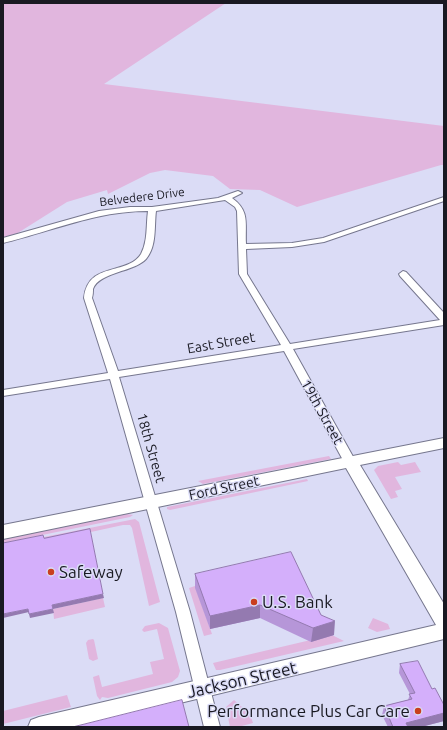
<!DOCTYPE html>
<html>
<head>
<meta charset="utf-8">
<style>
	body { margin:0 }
	#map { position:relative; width:447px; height:730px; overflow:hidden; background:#dbdcf6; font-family:Ubuntu,sans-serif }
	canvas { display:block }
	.frame { position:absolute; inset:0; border:4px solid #191922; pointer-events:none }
</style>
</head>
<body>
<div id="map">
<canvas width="447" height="730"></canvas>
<div class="frame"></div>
</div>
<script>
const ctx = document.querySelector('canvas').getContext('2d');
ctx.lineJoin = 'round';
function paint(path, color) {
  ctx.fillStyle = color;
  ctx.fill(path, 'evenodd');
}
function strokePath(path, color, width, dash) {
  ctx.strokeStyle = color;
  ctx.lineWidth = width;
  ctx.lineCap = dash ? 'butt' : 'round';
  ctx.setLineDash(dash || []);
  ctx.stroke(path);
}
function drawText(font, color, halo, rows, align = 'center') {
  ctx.font = font + ' Ubuntu,sans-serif';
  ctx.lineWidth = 3;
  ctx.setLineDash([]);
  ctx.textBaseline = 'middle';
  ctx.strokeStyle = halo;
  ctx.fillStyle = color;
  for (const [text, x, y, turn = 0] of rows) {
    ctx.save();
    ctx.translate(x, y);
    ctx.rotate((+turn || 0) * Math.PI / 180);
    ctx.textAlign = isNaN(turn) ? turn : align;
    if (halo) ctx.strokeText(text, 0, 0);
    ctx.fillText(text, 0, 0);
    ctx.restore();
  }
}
const green = new Path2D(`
	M 3,3 L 226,3 L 104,84 L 444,126 L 444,165 L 441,165 L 297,207 L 260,190 L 230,189 L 213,176 L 165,170 L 150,173 L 108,194 L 107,190 L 67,202 L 13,236 L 3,238 Z
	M 329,456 L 331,459 L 203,484 L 198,481 Z
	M 398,462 L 401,465 L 415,462 L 421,472 L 395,477 L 402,489 L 395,491 L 398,497 L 391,499 L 374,470 L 378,466 Z
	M 307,479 L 308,481 L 170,510 L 167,509 L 167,507 Z
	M 127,514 L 133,515 L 130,517 L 3,543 L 3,539 Z
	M 135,519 L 139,522 L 160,602 L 149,606 L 132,528 L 130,525 L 123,525 L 45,542 L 44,537 Z
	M 195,586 L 212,634 L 204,636 L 189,588 Z
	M 103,598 L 105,607 L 54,619 L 53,609 Z
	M 373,618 L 388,624 L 390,629 L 377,632 L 368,628 Z
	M 159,623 L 168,628 L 180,671 L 178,677 L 172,682 L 108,698 L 102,697 L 100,700 L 97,696 L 93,677 L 99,675 L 102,687 L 153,674 L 150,662 L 164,659 L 157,629 L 144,632 L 142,630 L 145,626 Z
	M 332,635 L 344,641 L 220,670 L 216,670 L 213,663 Z
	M 93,639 L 94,640 L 98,659 L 93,661 L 89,659 L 86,643 L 88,640 Z
	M 67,695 L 71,707 L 3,724 L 3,711 Z
	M 234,700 L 250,714 L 253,723 L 238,727 L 230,727 L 226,707 Z`);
const minor = new Path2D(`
	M 238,191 L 242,193 L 232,198 C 250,211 245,223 246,244 L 292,243 L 323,238 L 444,197 L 444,201 L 324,242 L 292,247 L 246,249 L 247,274 L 290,344 L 440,320 L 400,276 L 399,274 L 403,271 L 406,272 L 444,313 L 444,325 L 293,349 L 356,462 L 354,465 L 346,465 L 344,462 L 284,351 L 119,377 L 190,612 L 220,727 L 204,727 L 176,612 L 110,379 L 3,396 L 3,390 L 108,373 L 84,298 C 88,261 127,276 141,254 C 148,241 146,225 148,211 C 95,211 53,231 3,243 L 3,238 L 99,211 L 130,207 L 152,207 L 218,198 ZM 225,200 L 235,207 L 237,211 L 239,274 L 281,345 L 118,371 L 92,298 C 93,295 93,291 93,289 C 99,272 134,272 146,259 C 157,246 154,226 156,211 Z`);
const secondary = new Path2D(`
	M 444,438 L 444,448 L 360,465 L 444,604 L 444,639 L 81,727 L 28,727 L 31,720 L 39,717 L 436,625 L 346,468 L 3,539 L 3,525 Z`);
const wall = new Path2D(`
	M 195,574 L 321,615 L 334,635 L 311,642 L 260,618 L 210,629 L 195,588 Z
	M 400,664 L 432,689 L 444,705 L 444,721 L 421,727 L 388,727 L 382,715 L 384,706 L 408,700 L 410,694 L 399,673 Z`);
const shadedWall = new Path2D(`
	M 103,594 L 104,598 L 53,609 L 52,605 Z
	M 260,605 L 260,618 L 210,629 L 210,616 Z
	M 28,609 L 29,612 L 3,618 L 3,614 Z
	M 53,609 L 54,613 L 30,618 L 29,614 Z
	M 335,621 L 334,635 L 311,642 L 313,628 Z
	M 444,713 L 444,721 L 421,727 L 405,727 L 406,723 Z`);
const building = new Path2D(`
	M 90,529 L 103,594 L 52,605 L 53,609 L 29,614 L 28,609 L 3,614 L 3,543 L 43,535 L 44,538 Z
	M 291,552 L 321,615 L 335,621 L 313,628 L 260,605 L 210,616 L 195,574 Z
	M 418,661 L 432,689 L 435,688 L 444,705 L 444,713 L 406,723 L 408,727 L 393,727 L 384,706 L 412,699 L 409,694 L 415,693 L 400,664 Z
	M 182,700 L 189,727 L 73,727 Z`);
const markers = [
	[51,572,4,"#c93f1f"],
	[254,602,4,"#c93f1f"],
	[418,711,4,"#c93f1f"]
];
const farStreetnames = [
	["Belvedere Drive",142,197,-7]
];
const streetNames = [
	["East Street",221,343,-10],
	["19th Street",322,412,61],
	["18th Street",151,448,74],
	["Ford Street",224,488,-12]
];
const nearPoinames = [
	["Safeway",59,572],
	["U.S. Bank",262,602],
	["Performance Plus Car Care",410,711,"right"]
];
const nearStreetnames = [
	["Jackson Street",242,680,-13]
];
paint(green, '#e1b6de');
strokePath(minor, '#76778e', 2);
strokePath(secondary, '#76778e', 2);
paint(minor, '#fff');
paint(secondary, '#fff');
paint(wall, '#b696d8');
paint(shadedWall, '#947ab0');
paint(building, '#d4affb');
strokePath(building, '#947ab0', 1);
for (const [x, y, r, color] of markers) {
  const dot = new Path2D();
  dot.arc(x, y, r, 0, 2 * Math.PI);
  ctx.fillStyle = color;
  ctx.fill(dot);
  strokePath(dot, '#dbdcf6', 1.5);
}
drawText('12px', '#191922', '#dbdcf6', farStreetnames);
drawText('14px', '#191922', '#dbdcf6', streetNames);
drawText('17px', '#191922', '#dbdcf6', nearPoinames, 'left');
drawText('17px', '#191922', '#dbdcf6', nearStreetnames);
</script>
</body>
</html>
